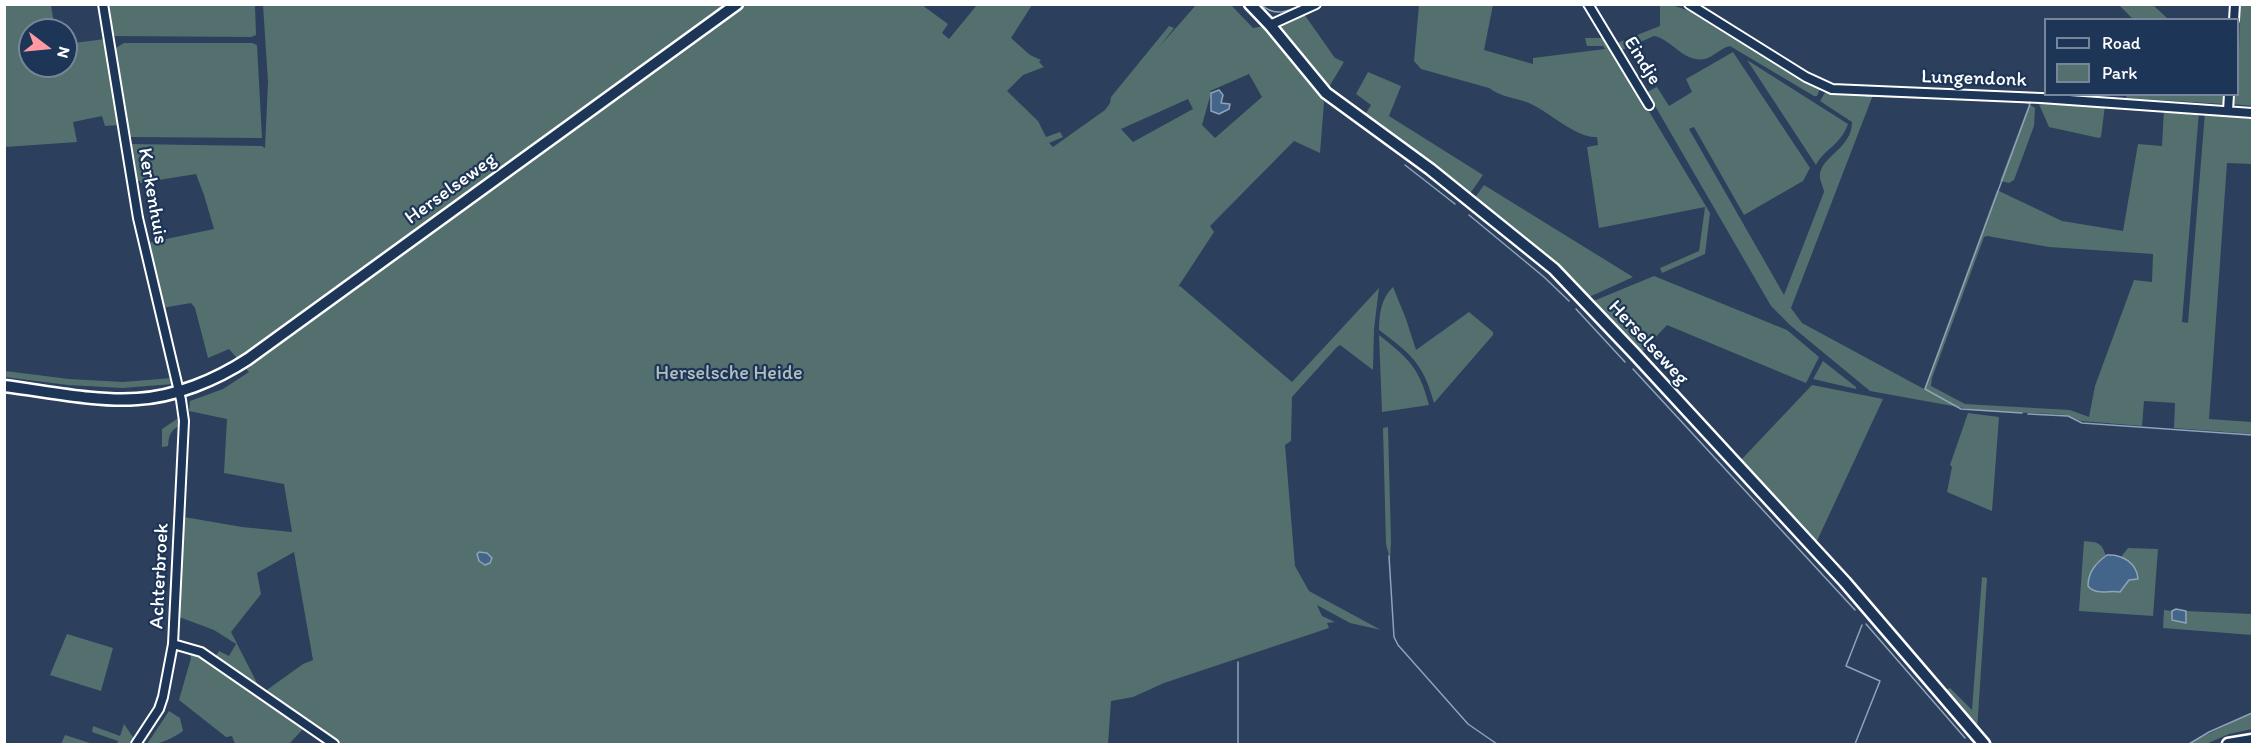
<!DOCTYPE html>
<html>
<head>
<meta charset="utf-8">
<style>
	body { margin:0 }
	#map { position:relative; width:2257px; height:749px; overflow:hidden; background:#2c3f5c; font-family:Itim,sans-serif }
	canvas { display:block }
	.frame { position:absolute; inset:0; border:6px solid #fff; pointer-events:none }
	.legend { position:absolute; left:2044px; top:18px; width:195px; height:78px; box-sizing:border-box; background:#1d3557; border:2px solid #77869a; margin:0; padding:8px 10px; list-style:none; font-size:18px; color:#fff }
	.legend li { display:flex; align-items:center; gap:12px; height:30px }
	.legend b { width:30px; border:2px solid #77869a }
	.north { position:absolute; left:18px; top:18px; width:60px; height:60px; box-sizing:border-box; background:#1d3557; border:2px solid #77869a; border-radius:50%; rotate:106deg; font-size:16px; font-weight:700; line-height:24px; text-align:center; color:#fff }
	.north::after { content:''; display:block; margin:auto; width:21px; height:27px; background:#ff9aa2; clip-path:polygon(50% 0,100% 100%,50% 72%,0 100%) }
</style>
</head>
<body>
<div id="map">
<canvas width="2257" height="749"></canvas>
<div class="frame"></div>
<ul class="legend">
<li><b style="height:8px;background:#1d3557"></b>Road</li>
<li><b style="height:16px;background:#53706e"></b>Park</li>
</ul>
<div class="north">N</div>
</div>
<script>
const ctx = document.querySelector('canvas').getContext('2d');
ctx.lineJoin = 'round';
function paint(path, color) {
  ctx.fillStyle = color;
  ctx.fill(path, 'evenodd');
}
function strokePath(path, color, width, dash) {
  ctx.strokeStyle = color;
  ctx.lineWidth = width;
  ctx.lineCap = dash ? 'butt' : 'round';
  ctx.setLineDash(dash || []);
  ctx.stroke(path);
}
function drawText(font, color, halo, rows, align = 'center') {
  ctx.font = font + ' Itim,sans-serif';
  ctx.lineWidth = 4.5;
  ctx.setLineDash([]);
  ctx.textBaseline = 'middle';
  ctx.strokeStyle = halo;
  ctx.fillStyle = color;
  for (const [text, x, y, turn = 0] of rows) {
    ctx.save();
    ctx.translate(x, y);
    ctx.rotate((+turn || 0) * Math.PI / 180);
    ctx.textAlign = isNaN(turn) ? turn : align;
    if (halo) ctx.strokeText(text, 0, 0);
    ctx.fillText(text, 0, 0);
    ctx.restore();
  }
}
const green = new Path2D(`
	M 5,5 L 51,5 L 55,30 L 30,30 L 30,66 L 66,66 L 66,44 L 105,39 L 119,125 L 105,126 L 102,116 L 73,122 L 77,142 L 5,147 Z
	M 107,5 L 255,5 L 256,35 L 251,37 L 112,36 Z
	M 263,5 L 922,5 L 948,24 L 942,33 L 949,39 L 977,5 L 1032,5 L 1011,38 L 1030,55 L 1041,60 L 1039,62 L 1044,67 L 1023,75 L 1007,91 L 1038,121 L 1046,137 L 1060,132 L 1063,137 L 1049,143 L 1053,147 L 1105,110 L 1110,103 L 1111,97 L 1169,26 L 1174,28 L 1160,46 L 1196,5 L 1231,5 L 1253,28 L 1264,26 L 1319,92 L 1319,96 L 1324,102 L 1320,153 L 1294,141 L 1210,226 L 1214,232 L 1178,287 L 1180,286 L 1292,382 L 1379,288 L 1374,329 L 1373,370 L 1344,348 L 1340,345 L 1337,347 L 1292,397 L 1291,441 L 1285,445 L 1295,566 L 1309,591 L 1381,630 L 1350,623 L 1317,605 L 1322,616 L 1335,622 L 1327,623 L 1329,628 L 1164,683 L 1133,697 L 1111,701 L 1108,744 L 338,744 L 264,692 L 303,664 L 313,660 L 294,552 L 257,573 L 261,594 L 231,632 L 260,689 L 215,657 L 219,651 L 229,656 L 236,644 L 214,630 L 179,617 L 184,517 L 242,527 L 292,532 L 284,484 L 224,473 L 227,419 L 189,411 L 190,401 L 223,389 L 249,372 L 229,349 L 208,358 L 195,308 L 191,303 L 162,308 L 147,243 L 214,229 L 204,195 L 196,174 L 140,183 L 140,181 L 136,181 L 130,148 L 130,144 L 262,146 L 265,148 L 268,82 ZM 1249,74 L 1262,97 L 1215,138 L 1202,125 L 1211,93 L 1210,91 ZM 1188,99 L 1193,109 L 1133,142 L 1121,129 Z
	M 1419,5 L 1493,5 L 1484,50 L 1533,64 L 1533,58 L 1605,49 L 1603,46 L 1587,46 L 1585,38 L 1605,38 L 1710,213 L 1705,254 L 1662,273 L 1660,268 L 1699,251 L 1705,207 L 1599,228 L 1587,147 L 1598,145 L 1597,137 C 1577,139 1548,111 1529,103 C 1516,98 1501,97 1489,88 L 1421,69 L 1414,61 Z
	M 1660,5 L 1672,5 L 1695,13 L 1820,89 L 1817,96 L 1814,96 L 1730,46 C 1721,48 1713,57 1705,59 C 1683,63 1673,40 1654,36 L 1622,50 L 1617,43 L 1660,26 Z
	M 2119,5 L 2153,5 L 2168,19 L 2133,19 Z
	M 2240,5 L 2252,5 L 2252,106 L 2232,104 L 2233,95 L 2238,94 Z
	M 1304,14 L 1335,58 L 1344,62 L 1329,87 L 1277,26 Z
	M 124,43 L 252,43 L 257,45 L 262,138 L 129,137 L 114,49 Z
	M 1733,52 L 1810,168 L 1803,181 L 1744,215 L 1694,127 L 1689,129 L 1784,295 L 1824,192 C 1823,185 1819,180 1820,174 C 1822,156 1852,148 1852,122 L 1820,101 L 1826,91 L 1844,94 L 1873,95 L 1791,308 L 1802,323 L 1924,389 L 1997,190 L 2062,221 L 2123,231 L 2138,144 L 2162,146 L 2164,109 L 2199,111 L 2182,322 L 2188,323 L 2205,112 L 2252,115 L 2252,164 L 2227,163 L 2209,419 L 2252,422 L 2252,434 L 2174,428 L 2175,403 L 2144,401 L 2142,426 L 2081,421 L 2066,415 L 2053,414 L 1980,411 L 1870,391 L 1790,325 L 1771,306 L 1647,92 L 1657,87 L 1669,106 L 1692,92 L 1686,79 ZM 1987,236 L 2049,247 L 2153,254 L 2152,282 L 2134,280 L 2095,386 L 2089,417 L 2070,410 L 1965,404 L 1931,386 L 1932,378 L 1984,237 Z
	M 1747,60 L 1848,124 C 1840,146 1824,149 1816,165 Z
	M 1368,72 L 1401,86 L 1389,116 L 1483,175 L 1469,195 L 1363,118 L 1371,105 L 1356,94 Z
	M 2127,94 L 2224,94 L 2224,95 L 2223,104 L 2126,98 Z
	M 2038,102 L 2105,105 L 2101,137 L 2099,138 L 2049,127 Z
	M 2029,104 L 2035,108 L 2034,126 L 2014,180 L 2009,183 L 2000,181 Z
	M 1484,185 L 1633,277 L 1587,298 L 1474,199 Z
	M 1654,276 L 1787,330 L 1819,357 L 1806,383 L 1667,325 L 1640,354 L 1591,302 Z
	M 1393,287 L 1406,319 L 1416,350 L 1469,312 L 1493,332 L 1493,335 L 1434,403 C 1423,363 1411,354 1379,330 C 1379,315 1381,298 1393,287 Z
	M 1379,335 C 1409,359 1419,367 1429,405 L 1382,412 Z
	M 1823,361 L 1856,387 L 1856,389 L 1813,379 Z
	M 5,371 L 69,379 L 123,382 L 172,378 L 173,384 L 123,388 L 68,385 L 5,377 Z
	M 1812,385 L 1883,399 L 1816,543 L 1740,461 Z
	M 1968,413 L 1999,417 L 1992,511 L 1947,492 L 1952,467 L 1950,465 Z
	M 180,417 L 180,425 C 170,431 169,435 168,446 L 162,447 L 162,429 Z
	M 1388,427 L 1391,542 L 1390,560 L 1386,544 L 1383,428 Z
	M 2084,541 C 2098,542 2102,543 2106,556 L 2096,564 L 2094,591 L 2118,592 L 2122,590 L 2129,580 L 2136,580 L 2134,567 L 2121,557 L 2128,548 L 2158,549 L 2153,616 L 2079,611 Z
	M 1982,577 L 1987,578 L 1977,731 L 1943,691 L 1950,688 L 1972,710 Z
	M 2164,610 L 2172,611 L 2172,620 L 2186,623 L 2186,611 L 2252,614 L 2252,635 L 2163,628 Z
	M 67,634 L 113,648 L 101,691 L 50,675 Z
	M 189,651 L 198,653 L 304,728 L 289,744 L 235,744 L 232,736 L 226,737 L 179,700 L 191,658 Z
	M 169,711 L 180,718 L 183,731 C 173,738 160,745 147,744 Z
	M 2252,713 L 2252,729 L 2229,734 L 2206,744 L 2187,744 Z
	M 124,724 L 135,740 L 132,744 L 117,744 L 118,741 L 92,732 L 93,726 L 120,736 Z
	M 65,735 L 93,744 L 61,744 Z`);
const water = new Path2D(`
	M 1219,90 L 1223,95 L 1221,103 L 1230,104 L 1229,109 L 1219,114 L 1211,111 L 1211,93 Z
	M 479,552 L 487,553 L 492,558 L 490,563 L 485,565 L 479,561 L 477,554 Z
	M 2107,555 C 2122,554 2137,563 2138,579 L 2129,580 L 2120,592 C 2109,590 2096,596 2088,586 C 2088,572 2096,563 2107,555 Z
	M 2176,609 L 2186,611 L 2186,623 L 2172,620 L 2172,611 Z`);
const stream = new Path2D(`
	M 1261,4 C 1274,18 1289,11 1304,4
	M 1866,96 L 1955,98
	M 2014,101 L 2030,103 L 2029,107 L 1925,389 L 1961,409 L 2022,413
	M 1405,165 L 1455,204
	M 1469,215 L 1544,277 L 1569,301
	M 1576,309 L 1625,362
	M 1633,369 L 1855,610
	M 2028,414 L 2068,416 L 2082,423 L 2252,435
	M 1389,556 L 1394,637 L 1398,645 L 1468,724 L 1497,744
	M 1866,624 L 1965,738
	M 1238,662 L 1238,744
	M 1978,728 L 1992,744
	M 1855,744 L 1880,681 L 1846,666 L 1862,625
	M 2189,744 L 2209,732 L 2252,713`);
const street = new Path2D(`
	M 103,4 L 138,218 L 181,400 L 184,421 L 173,644 L 201,652 L 334,744
	M 1588,4 L 1649,105
	M 1689,4 L 1806,77 L 1832,89 L 2041,98 L 2252,113
	M 2234,20 L 2235,4
	M 1270,25 L 1316,4
	M 2228,111 L 2229,94
	M 136,744 L 159,709 L 163,697 L 173,644`);
const secondary = new Path2D(`
	M 1250,4 L 1270,25 L 1326,93 L 1430,169 L 1554,269 L 1634,353 L 1845,582 L 1984,744
	M 4,386 C 46,391 96,402 137,399 C 175,397 216,380 248,359 L 737,4
	M 2228,744 L 2252,740`);
const streetNames = [
	["Eindje",1642,61,58],
	["Lungendonk",1974,79,2],
	["Herselseweg",451,189,-36],
	["Kerkenhuis",152,196,80],
	["Herselseweg",1648,343,47],
	["Achterbroek",160,576,-87]
];
const parkNames = [
	["Herselsche Heide",729,374]
];
paint(green, '#53706e');
paint(water, '#44658a');
strokePath(water, '#8fa3b9', 1.5);
strokePath(stream, '#8fa3b9', 1.5);
strokePath(street, '#fff', 12);
strokePath(secondary, '#fff', 15);
strokePath(street, '#1d3557', 8);
strokePath(secondary, '#1d3557', 10);
drawText('20px', '#fff', '#1d3557', streetNames);
drawText('20px', '#b2bfbe', '#1d3557', parkNames);
</script>
</body>
</html>
